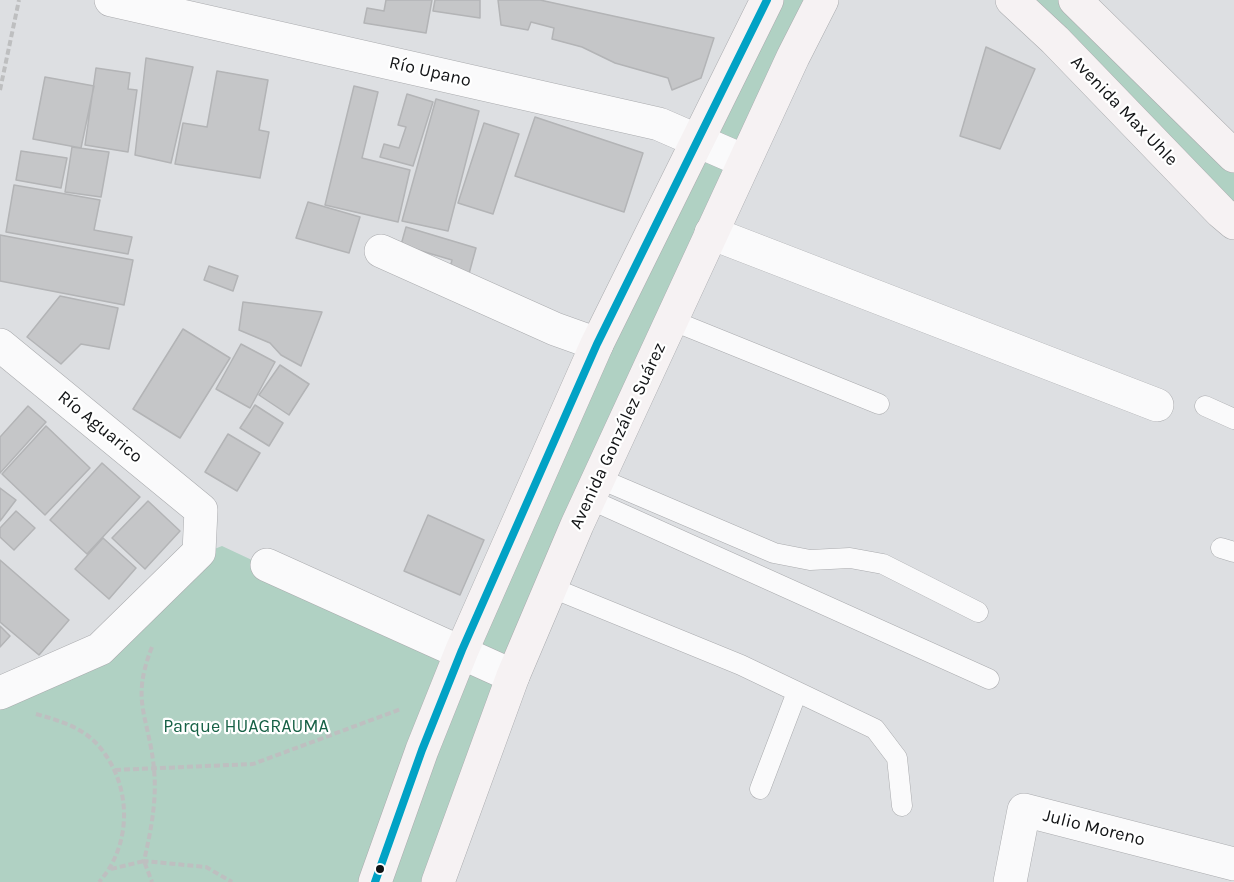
<!DOCTYPE html>
<html>
<head>
<meta charset="utf-8">
<style>
	body { margin:0 }
	canvas { display:block; background:#dddfe2 }
</style>
</head>
<body>
<canvas width="1234" height="882"></canvas>
<script>
const ctx = document.querySelector('canvas').getContext('2d');
ctx.lineJoin = 'round';
function paint(path, color) {
  ctx.fillStyle = color;
  ctx.fill(path, 'evenodd');
}
function strokePath(path, color, width, dash) {
  ctx.strokeStyle = color;
  ctx.lineWidth = width;
  ctx.lineCap = dash ? 'butt' : 'round';
  ctx.setLineDash(dash || []);
  ctx.stroke(path);
}
function drawText(font, color, halo, rows, align = 'center') {
  ctx.font = font + ' Karla,sans-serif';
  ctx.lineWidth = 4.5;
  ctx.setLineDash([]);
  ctx.textBaseline = 'middle';
  ctx.strokeStyle = halo;
  ctx.fillStyle = color;
  for (const [text, x, y, turn = 0] of rows) {
    ctx.save();
    ctx.translate(x, y);
    ctx.rotate((+turn || 0) * Math.PI / 180);
    ctx.textAlign = isNaN(turn) ? turn : align;
    if (halo) ctx.strokeText(text, 0, 0);
    ctx.fillText(text, 0, 0);
    ctx.restore();
  }
}
const green = new Path2D(`
	M 767,0 L 822,0 L 438,882 L 375,882 Z
	M 1012,0 L 1075,0 L 1234,156 L 1234,223 Z
	M 222,546 L 446,651 L 368,882 L 0,882 L 0,699 L 212,550 Z`);
const building = new Path2D(`
	M 386,0 L 432,0 L 426,33 L 364,23 L 367,8 L 384,11 Z
	M 435,0 L 480,0 L 480,18 L 433,11 Z
	M 498,0 L 540,0 L 714,38 L 701,78 L 672,90 L 668,78 L 615,63 L 582,47 L 552,39 L 554,28 L 531,22 L 528,30 L 501,25 Z
	M 986,47 L 1035,69 L 1000,149 L 960,136 Z
	M 146,58 L 193,67 L 171,163 L 135,155 Z
	M 96,68 L 130,73 L 128,89 L 137,90 L 128,152 L 85,145 Z
	M 217,71 L 268,80 L 259,130 L 269,132 L 260,178 L 175,164 L 183,123 L 207,127 Z
	M 45,77 L 94,86 L 81,148 L 33,139 Z
	M 354,86 L 378,92 L 362,158 L 410,170 L 398,222 L 325,205 Z
	M 407,94 L 433,102 L 413,166 L 380,157 L 384,144 L 399,148 L 406,127 L 398,125 Z
	M 436,99 L 479,111 L 448,231 L 402,221 Z
	M 535,117 L 643,153 L 624,212 L 515,176 Z
	M 484,123 L 519,134 L 493,214 L 458,203 Z
	M 72,147 L 109,152 L 101,197 L 65,192 Z
	M 21,151 L 67,158 L 61,188 L 16,180 Z
	M 14,185 L 100,200 L 94,230 L 132,237 L 128,254 L 6,232 Z
	M 308,202 L 360,217 L 349,253 L 296,238 Z
	M 406,227 L 476,248 L 467,281 L 448,275 L 452,260 L 401,245 Z
	M 0,235 L 133,260 L 124,305 L 0,281 Z
	M 209,266 L 238,276 L 233,291 L 204,280 Z
	M 60,296 L 118,308 L 109,349 L 81,344 L 61,364 L 27,337 Z
	M 243,302 L 322,312 L 301,366 L 281,355 L 270,343 L 239,330 Z
	M 183,329 L 230,358 L 180,438 L 133,409 Z
	M 241,344 L 275,362 L 250,408 L 216,389 Z
	M 280,365 L 309,384 L 289,415 L 259,395 Z
	M 255,405 L 283,423 L 269,446 L 240,428 Z
	M 28,406 L 46,422 L 0,473 L 0,437 Z
	M 46,426 L 90,468 L 45,515 L 2,474 Z
	M 228,434 L 260,453 L 237,491 L 205,472 Z
	M 102,463 L 140,497 L 87,554 L 50,520 Z
	M 0,488 L 16,500 L 0,521 Z
	M 148,501 L 180,531 L 145,569 L 112,538 Z
	M 16,511 L 35,528 L 14,550 L 0,537 L 0,528 Z
	M 428,515 L 484,540 L 460,595 L 404,571 Z
	M 103,538 L 136,568 L 109,599 L 75,569 Z
	M 0,560 L 69,620 L 39,655 L 0,622 Z
	M 0,626 L 10,636 L 0,647 Z`);
const path = new Path2D(`
	M 0,90 L 19,0
	M 152,647 C 130,702 149,716 154,769 C 157,801 151,830 144,861 L 206,867 L 232,882
	M 36,714 C 57,720 79,726 95,742 C 132,780 134,843 99,882
	M 115,770 L 253,764 L 401,709
	M 111,869 L 144,861 L 152,882`);
const service = new Path2D(`
	M 671,320 L 879,404
	M 1205,406 L 1234,419
	M 598,478 L 774,553 L 810,560 L 850,558 L 883,564 L 978,612
	M 589,499 L 989,679
	M 1221,548 L 1234,552
	M 550,587 L 741,665 L 875,729 L 897,758 L 902,806
	M 760,789 L 797,692`);
const minor = new Path2D(`
	M 111,0 L 659,124 L 744,161
	M 711,233 L 1157,405
	M 381,251 L 555,329 L 597,344
	M 0,345 L 201,510 L 199,552 L 100,649 L 0,693
	M 267,565 L 513,676
	M 1010,882 L 1024,810 L 1234,864`);
const secondary = new Path2D(`
	M 1012,0 L 1055,40 L 1221,212 L 1234,223
	M 1075,0 L 1234,156
	M 375,882 L 422,750 L 462,650 L 597,344 L 767,0
	M 438,882 L 513,676 L 577,525 L 793,57 L 822,0`);
const bus1 = new Path2D(`
	M 375,882 L 422,750 L 462,650 L 597,344 L 767,0`);
const markers = [
	[380,869,5,"#111315"]
];
const streetNames = [
	["Río Upano",430,72,13],
	["Avenida Max Uhle",1124,111,46],
	["Río Aguarico",100,427,39],
	["Avenida González Suárez",618,436,-65],
	["Julio Moreno",1094,828,14]
];
const parkNames = [
	["Parque HUAGRAUMA",246,727]
];
paint(green, '#b0d1c3');
paint(building, '#c5c6c8');
strokePath(building, '#b3b4b6', 1.5);
strokePath(service, '#aaabae', 21);
strokePath(minor, '#aaabae', 34);
strokePath(secondary, '#aaabae', 34);
strokePath(path, '#bebfc0', 4, [6, 3]);
strokePath(service, '#fafafb', 20);
strokePath(minor, '#fafafb', 33);
strokePath(secondary, '#f6f2f3', 33);
strokePath(bus1, '#01a2c5', 8);
for (const [x, y, r, color] of markers) {
  const dot = new Path2D();
  dot.arc(x, y, r, 0, 2 * Math.PI);
  ctx.fillStyle = color;
  ctx.fill(dot);
  strokePath(dot, '#fff', 2);
}
drawText('18px', '#111315', '#fff', streetNames);
drawText('18px', '#176146', '#fff', parkNames);
</script>
</body>
</html>
